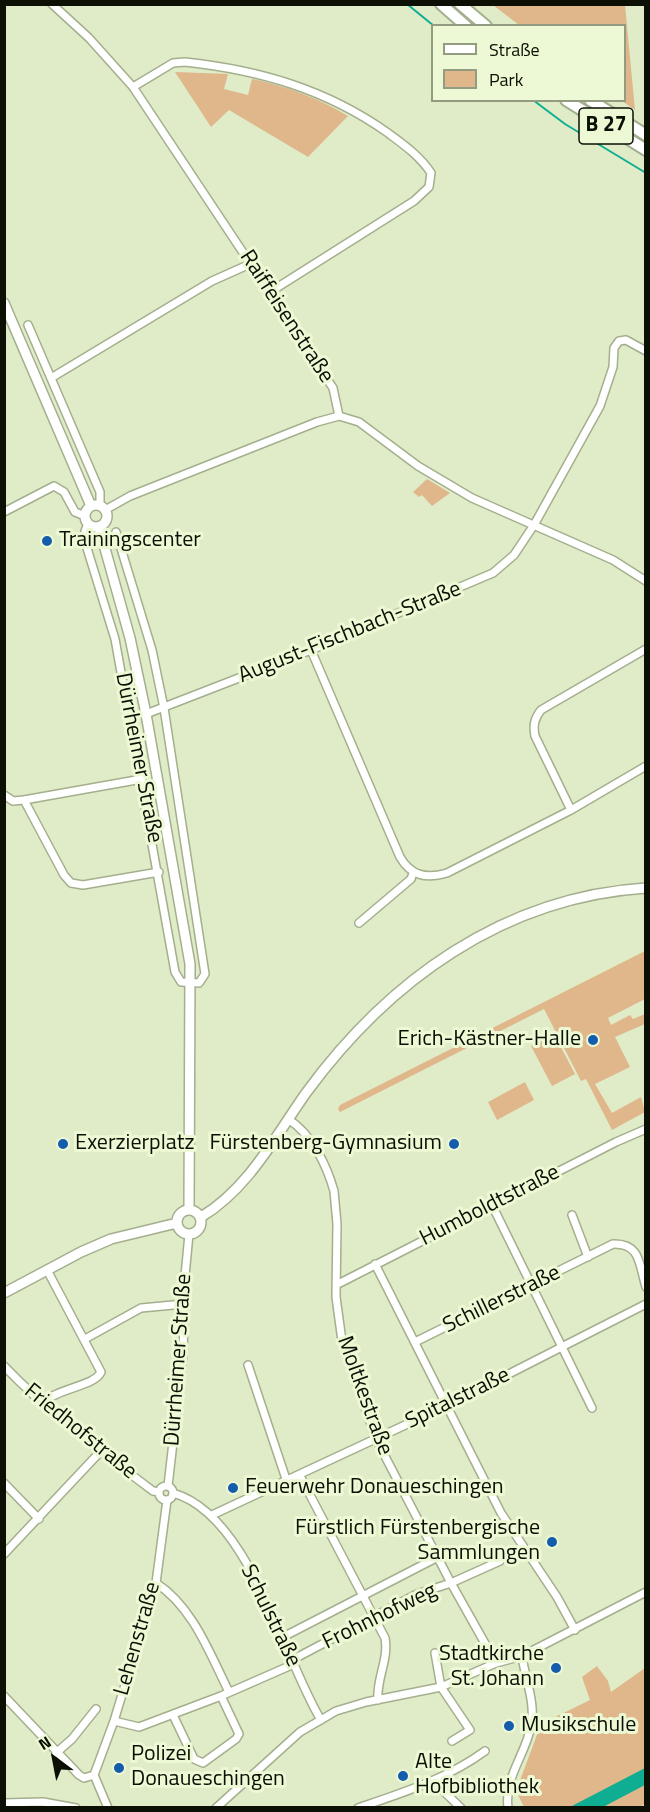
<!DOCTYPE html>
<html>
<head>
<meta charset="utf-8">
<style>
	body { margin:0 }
	#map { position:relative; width:650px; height:1812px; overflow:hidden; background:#e0ecc8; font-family:"Titillium Web",sans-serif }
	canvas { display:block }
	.frame { position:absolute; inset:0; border:6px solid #0b0f04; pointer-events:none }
	.legend { position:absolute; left:431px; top:24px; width:195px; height:78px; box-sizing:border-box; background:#edf9d5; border:2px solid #939b81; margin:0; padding:8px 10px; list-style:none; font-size:18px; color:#0b0f04 }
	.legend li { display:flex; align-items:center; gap:12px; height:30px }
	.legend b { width:30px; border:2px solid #939b81 }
	.north { position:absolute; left:24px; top:1728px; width:60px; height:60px; -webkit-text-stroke:4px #edf9d5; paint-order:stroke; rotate:328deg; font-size:16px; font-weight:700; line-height:24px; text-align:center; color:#0b0f04 }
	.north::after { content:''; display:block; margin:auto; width:21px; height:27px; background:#0b0f04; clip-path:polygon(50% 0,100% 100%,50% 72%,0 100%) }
</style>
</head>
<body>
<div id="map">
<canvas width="650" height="1812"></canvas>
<div class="frame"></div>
<ul class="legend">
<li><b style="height:8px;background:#fff"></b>Straße</li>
<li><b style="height:16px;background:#dfb78a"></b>Park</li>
</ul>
<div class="north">N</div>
</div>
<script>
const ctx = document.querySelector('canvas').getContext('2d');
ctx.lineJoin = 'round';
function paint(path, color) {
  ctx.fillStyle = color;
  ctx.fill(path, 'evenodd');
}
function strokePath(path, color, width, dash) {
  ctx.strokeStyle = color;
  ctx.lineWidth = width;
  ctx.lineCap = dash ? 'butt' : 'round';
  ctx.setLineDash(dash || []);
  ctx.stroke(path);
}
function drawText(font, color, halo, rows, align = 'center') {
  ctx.font = font + ' "Titillium Web",sans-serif';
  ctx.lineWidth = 6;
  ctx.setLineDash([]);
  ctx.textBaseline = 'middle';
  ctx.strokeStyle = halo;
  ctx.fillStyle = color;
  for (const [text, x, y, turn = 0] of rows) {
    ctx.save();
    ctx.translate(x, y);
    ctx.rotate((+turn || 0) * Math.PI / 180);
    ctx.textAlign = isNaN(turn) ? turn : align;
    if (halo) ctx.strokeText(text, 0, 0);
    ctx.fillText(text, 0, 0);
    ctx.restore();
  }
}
const green = new Path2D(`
	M 493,5 L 625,5 L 635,110 L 622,101 L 624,100 L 624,26 L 519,25 Z
	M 175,72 L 228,74 L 224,89 L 248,95 L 252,79 C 286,86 318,98 348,116 L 308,157 L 229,110 L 211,127 Z
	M 427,479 L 450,493 L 432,506 L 422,495 L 419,497 L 413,492 Z
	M 645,951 L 645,999 L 608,1018 L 611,1025 L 630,1015 L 633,1019 L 645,1014 L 645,1024 L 615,1037 L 630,1067 L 595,1084 L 612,1113 L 641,1097 L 645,1112 L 612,1130 L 586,1079 L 581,1081 L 544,1009 L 340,1112 L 338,1109 L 340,1105 Z
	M 554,1034 L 575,1074 L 552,1086 L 531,1046 Z
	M 525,1082 L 534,1100 L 497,1120 L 488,1102 Z
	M 597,1666 L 608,1681 L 611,1692 L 645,1668 L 645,1804 L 639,1808 L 524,1807 L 516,1791 L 541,1724 L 590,1700 L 582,1677 Z`);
const water = new Path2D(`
	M 645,1768 L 645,1785 L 603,1807 L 570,1807 Z`);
const stream = new Path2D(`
	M 407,4 L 434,26
	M 533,100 L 565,124 L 646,173`);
const minor = new Path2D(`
	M 52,4 L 89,38 L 133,87 L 333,388 L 339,416 L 359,422 L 418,466 L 472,498 L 613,560 L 646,581
	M 133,87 L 173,63 L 185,62 C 259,70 326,89 388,133 C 404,145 420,156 431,173 L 429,187 L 414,201 L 270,292
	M 28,325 L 100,492 L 100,506
	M 51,378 L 212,281 L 250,264
	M 105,510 L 130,496 L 317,422 L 339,416
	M 4,512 L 54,486 L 64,492 L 75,512 L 85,516
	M 88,524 L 85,531 L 86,545 L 115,639 L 175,972 L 181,982 L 199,983 L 205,974 L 164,708 L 152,650 L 116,532
	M 311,650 L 400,857 C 411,876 426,879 447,873 L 571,810 L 646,766
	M 146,714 L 311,650 L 493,573 L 514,555 L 534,525 L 600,406 L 613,367 L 614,348 L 619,341 L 626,340 L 646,351
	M 4,795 L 13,801 L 24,800 L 142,779
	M 24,800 L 64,875 L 71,883 L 83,885 L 159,872
	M 571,810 L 535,736 C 533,726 534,719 541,710 L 646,649
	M 359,923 L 411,879 L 413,873
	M 288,1119 C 312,1134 327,1166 334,1191 L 337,1224 L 336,1297 L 342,1341 L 376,1439 L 451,1583 L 496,1663
	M 492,1205 L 592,1408
	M 572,1215 L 588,1257
	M 375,1264 L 501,1513 L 557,1597 L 575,1630
	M 336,1282 L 340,1283 L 616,1142 L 646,1129
	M 85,1339 L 141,1308 L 184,1304
	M 415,1342 L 613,1244 C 641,1243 639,1265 646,1287
	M 248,1365 L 287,1482
	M 4,1366 C 49,1413 101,1452 153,1491 L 159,1492
	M 42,1403 C 58,1388 95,1386 101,1372 L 47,1270
	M 300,1476 L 385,1638 C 389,1660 376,1679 378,1700
	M 4,1483 L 39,1519
	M 168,1486 L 183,1355 L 185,1276 L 189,1234
	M159 1493a7 7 0 1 1 14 0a7 7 0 1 1-14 0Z
	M 173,1493 C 250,1515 283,1658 321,1720
	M 212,1515 L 446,1406 L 646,1304
	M 4,1554 L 100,1452
	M 156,1583 C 193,1607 210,1654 229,1692
	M 283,1637 L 438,1557
	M 435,1653 L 441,1687 L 470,1730 L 452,1741
	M 292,1660 L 417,1594 L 451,1583 L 500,1561
	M 4,1696 L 79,1775 L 84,1778 L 94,1775
	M 173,1715 L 194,1759 L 203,1763 L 236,1739 L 239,1734 L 221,1696
	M 114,1721 L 139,1727 L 221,1696 L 294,1664
	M 56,1753 L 72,1739 L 96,1709
	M 94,1775 L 114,1721 L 156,1583 L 167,1500
	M 94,1775 L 108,1808
	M 433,1781 L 461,1808
	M 4,1803 L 43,1802 L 76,1808
	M 216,1808 L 300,1732 L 336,1711 L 366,1702 L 441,1687 L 496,1663 L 522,1656 L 646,1592
	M 358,1808 C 402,1793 447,1779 485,1751
	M 508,1808 C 504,1777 526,1754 531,1726 C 536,1703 525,1679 522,1656`);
const secondary = new Path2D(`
	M 4,303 L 91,506
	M85 516a11 11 0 1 1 22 0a11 11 0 1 1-22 0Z
	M 99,527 L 130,638 L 146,714 L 190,964 L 189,1209
	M177 1222a12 12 0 1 1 24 0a12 12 0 1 1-24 0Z
	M 201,1217 C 248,1189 275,1137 306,1093 C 388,981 503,897 646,888
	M 4,1293 L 81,1252 L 111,1239 L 177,1223`);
const trunk = new Path2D(`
	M 441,4 L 466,26
	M 460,4 L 486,26
	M 566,100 L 646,150
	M 590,100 L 646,135`);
const markers = [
	[47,541,6,"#145cac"],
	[593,1040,6,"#145cac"],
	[63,1144,6,"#145cac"],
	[454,1144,6,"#145cac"],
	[233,1488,6,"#145cac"],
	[552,1542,6,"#145cac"],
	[556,1668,6,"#145cac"],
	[509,1726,6,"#145cac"],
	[119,1768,6,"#145cac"],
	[403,1776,6,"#145cac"]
];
const shields = [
	[606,126,54]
];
const shieldNames = [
	["B 27",606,126]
];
const streetNames = [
	["Raiffeisenstraße",286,317,57],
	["August-Fischbach-Straße",350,633,-22],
	["Dürrheimer Straße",138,758,79],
	["Humboldtstraße",490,1206,-27],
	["Schillerstraße",502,1300,-26],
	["Dürrheimer Straße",179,1360,-86],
	["Moltkestraße",364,1396,70],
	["Spitalstraße",458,1399,-26],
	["Friedhofstraße",80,1432,39],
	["Schulstraße",270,1616,64],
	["Frohnhofweg",380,1617,-26],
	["Lehenstraße",138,1639,-74]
];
const poiNames = [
	["Trainingscenter",59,541],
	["Erich-Kästner-Halle",581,1040,"right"],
	["Exerzierplatz",75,1144],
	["Fürstenberg-Gymnasium",442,1144,"right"],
	["Feuerwehr Donaueschingen",245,1488],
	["Fürstlich Fürstenbergische",540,1529,"right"],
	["Sammlungen",540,1554,"right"],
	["Stadtkirche",544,1655,"right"],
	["St. Johann",544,1680,"right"],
	["Musikschule",521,1726],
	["Polizei",131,1755],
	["Donaueschingen",131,1780],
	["Alte",415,1763],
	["Hofbibliothek",415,1788]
];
paint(green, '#dfb78a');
paint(water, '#0fae92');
strokePath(stream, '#0fae92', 2);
strokePath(minor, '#a3af8d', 10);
strokePath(secondary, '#a3af8d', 12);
strokePath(trunk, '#a3af8d', 14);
strokePath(minor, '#fff', 7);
strokePath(secondary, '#fff', 9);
strokePath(trunk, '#fff', 10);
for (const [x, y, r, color] of markers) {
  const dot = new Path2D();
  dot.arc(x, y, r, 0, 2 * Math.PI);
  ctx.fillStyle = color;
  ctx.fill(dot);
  strokePath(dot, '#edf9d5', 2);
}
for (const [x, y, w] of shields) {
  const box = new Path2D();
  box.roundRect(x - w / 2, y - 18, w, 36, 4.5);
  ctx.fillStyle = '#edf9d5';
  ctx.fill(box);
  strokePath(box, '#0b0f04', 1.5);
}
drawText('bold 21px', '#0b0f04', null, shieldNames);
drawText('22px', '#0b0f04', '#edf9d5', streetNames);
drawText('22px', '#0b0f04', '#edf9d5', poiNames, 'left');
</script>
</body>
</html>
